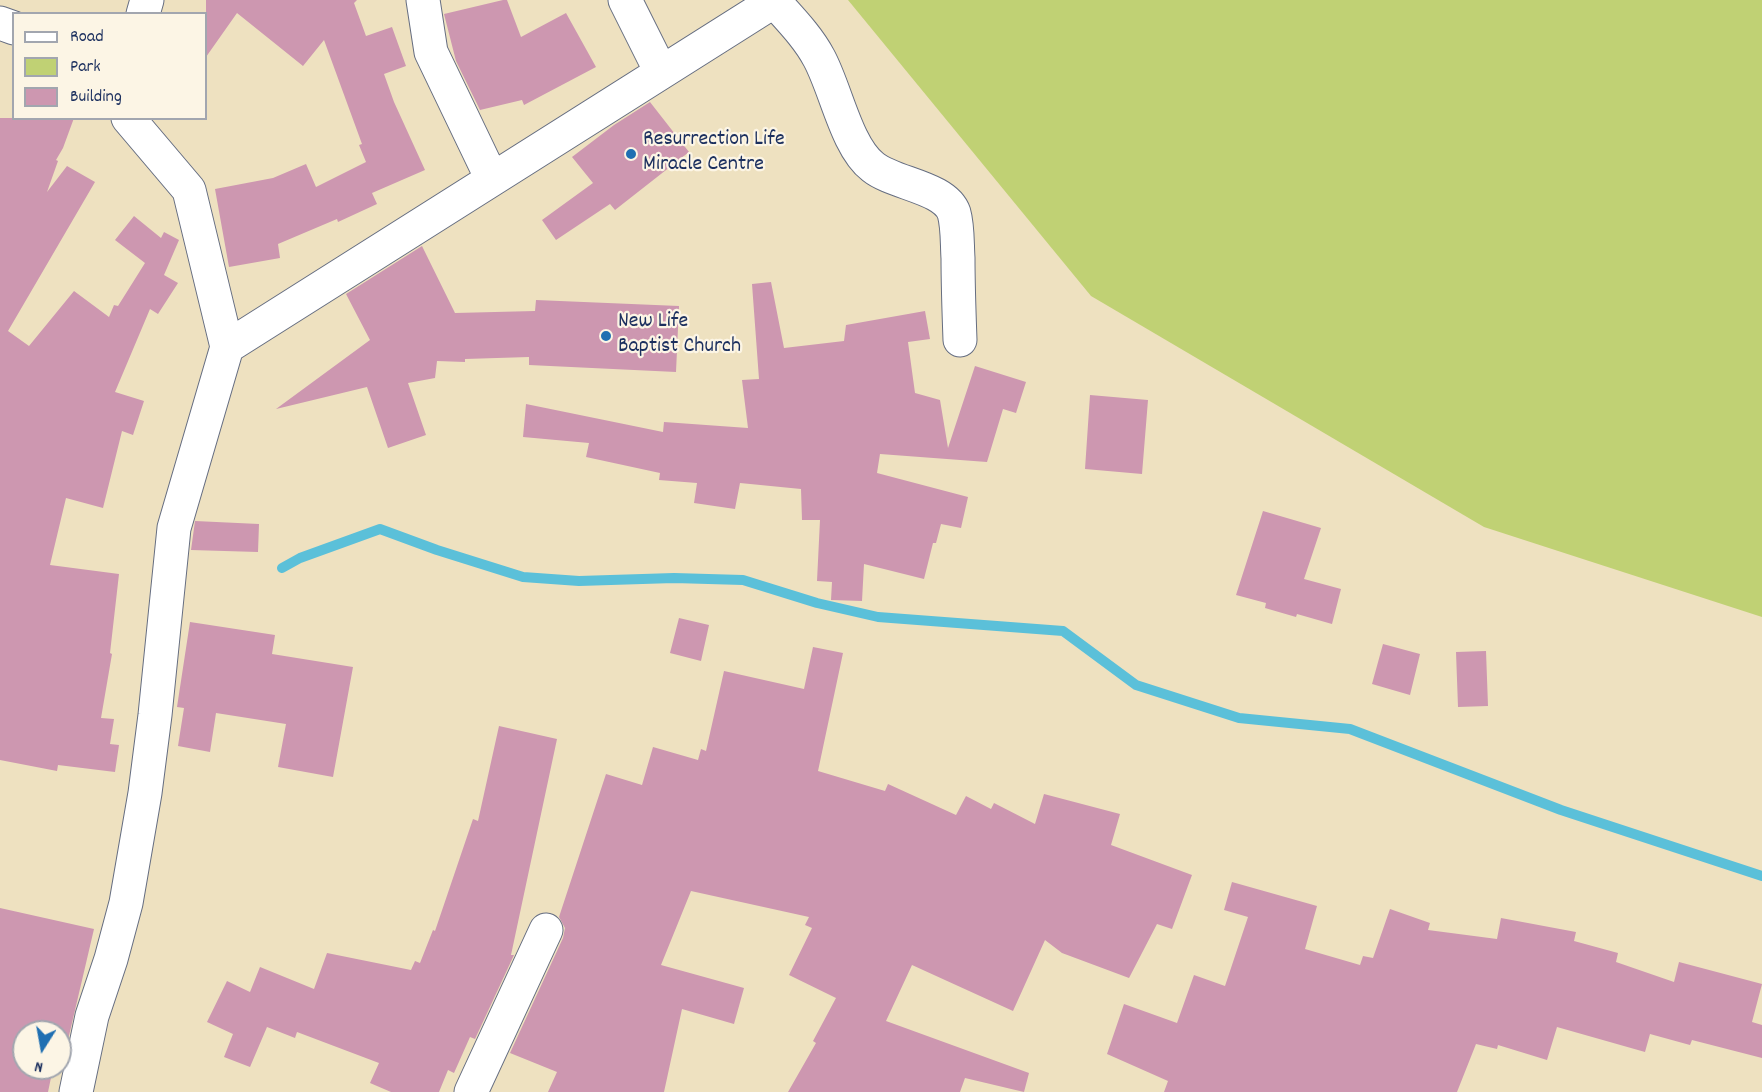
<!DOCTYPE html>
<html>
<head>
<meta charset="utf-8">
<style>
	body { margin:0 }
	#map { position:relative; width:1762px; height:1092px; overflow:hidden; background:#eee1c0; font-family:Dekko,sans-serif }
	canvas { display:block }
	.legend { position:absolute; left:12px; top:12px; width:195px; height:108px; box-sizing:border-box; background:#fcf5e5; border:2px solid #a2a6af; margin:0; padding:8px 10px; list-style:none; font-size:18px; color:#1b2f5e }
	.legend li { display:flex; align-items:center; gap:12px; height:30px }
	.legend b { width:30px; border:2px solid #a2a6af }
	.north { position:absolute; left:12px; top:1020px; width:60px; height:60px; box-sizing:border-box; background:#fcf5e5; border:2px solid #a2a6af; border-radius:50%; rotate:191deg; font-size:16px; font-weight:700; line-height:24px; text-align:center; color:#1b2f5e }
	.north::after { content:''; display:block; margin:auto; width:21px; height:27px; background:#1f6fb2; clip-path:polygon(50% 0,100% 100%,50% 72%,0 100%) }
</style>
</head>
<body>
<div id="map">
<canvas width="1762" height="1092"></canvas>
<ul class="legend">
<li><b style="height:8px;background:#fff"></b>Road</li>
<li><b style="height:16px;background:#c0d174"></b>Park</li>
<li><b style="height:16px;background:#cd97b0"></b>Building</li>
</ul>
<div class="north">N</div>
</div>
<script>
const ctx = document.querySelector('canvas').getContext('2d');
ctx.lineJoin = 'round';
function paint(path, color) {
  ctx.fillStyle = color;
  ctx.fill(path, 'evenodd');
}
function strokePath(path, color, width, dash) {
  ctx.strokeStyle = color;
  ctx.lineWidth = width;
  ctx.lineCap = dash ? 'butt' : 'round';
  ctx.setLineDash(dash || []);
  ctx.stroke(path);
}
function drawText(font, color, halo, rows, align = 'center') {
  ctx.font = font + ' Dekko,sans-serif';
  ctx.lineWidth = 4.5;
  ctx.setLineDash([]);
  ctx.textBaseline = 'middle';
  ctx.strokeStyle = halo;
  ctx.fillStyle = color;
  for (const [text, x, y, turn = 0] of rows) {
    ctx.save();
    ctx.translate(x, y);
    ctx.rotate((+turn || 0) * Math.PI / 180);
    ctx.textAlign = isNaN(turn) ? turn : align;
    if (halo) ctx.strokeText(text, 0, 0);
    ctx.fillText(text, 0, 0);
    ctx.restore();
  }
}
const green = new Path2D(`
	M 848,0 L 1762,0 L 1762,617 L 1484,527 L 1091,296 Z`);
const stream = new Path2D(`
	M 282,568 L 300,558 L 380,529 L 437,550 L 523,577 L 579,581 L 674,578 L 743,580 L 817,603 L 878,617 L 1063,631 L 1136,685 L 1239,718 L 1350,729 L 1561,810 L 1762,876`);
const building = new Path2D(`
	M 206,0 L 357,0 L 354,3 L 366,36 L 392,27 L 406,66 L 384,74 L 394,102 L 425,170 L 372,193 L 377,204 L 338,222 L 337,219 L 278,244 L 280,258 L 229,267 L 215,189 L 273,178 L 306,164 L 316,187 L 366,162 L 359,145 L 362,144 L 324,40 L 303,66 L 237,13 L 206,57 Z
	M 503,0 L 507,0 L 521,37 L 566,13 L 596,67 L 524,105 L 522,100 L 480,110 L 456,61 L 444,14 Z
	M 650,102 L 689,152 L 615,210 L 610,204 L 556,240 L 542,220 L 593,183 L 572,157 L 614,125 Z
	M 0,118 L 74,118 L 63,148 L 56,160 L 58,161 L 47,192 L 67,166 L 95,182 L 8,331 L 29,346 L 74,291 L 109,317 L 114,305 L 118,306 L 145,263 L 115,240 L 134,216 L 161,238 L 164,232 L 179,240 L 164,275 L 178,283 L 158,314 L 150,309 L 115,392 L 144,401 L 133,435 L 122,431 L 103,508 L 66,498 L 50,565 L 119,574 L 110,653 L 112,654 L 101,718 L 114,719 L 110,744 L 119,745 L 115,772 L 58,765 L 57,771 L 0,760 Z
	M 422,246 L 455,313 L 535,311 L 536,300 L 679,306 L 676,372 L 529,365 L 529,357 L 465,359 L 465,362 L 437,361 L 435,378 L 408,383 L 426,435 L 388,448 L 367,387 L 276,409 L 370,340 L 346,294 Z
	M 771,282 L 784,348 L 844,341 L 846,325 L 925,311 L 930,339 L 908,342 L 915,393 L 940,400 L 948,448 L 975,366 L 1026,382 L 1016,413 L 1003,409 L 987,462 L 880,454 L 877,473 L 968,497 L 961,528 L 941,524 L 936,543 L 933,543 L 924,579 L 864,564 L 862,601 L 831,600 L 832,582 L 817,581 L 820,520 L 802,520 L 801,489 L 740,483 L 735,509 L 694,503 L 697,483 L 659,480 L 660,473 L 586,457 L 589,443 L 523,437 L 526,404 L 663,432 L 664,422 L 748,428 L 742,380 L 759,379 L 752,284 Z
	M 1090,395 L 1148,400 L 1142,474 L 1085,469 Z
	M 1263,511 L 1321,528 L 1304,579 L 1341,589 L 1332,624 L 1297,614 L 1296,617 L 1265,608 L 1266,603 L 1236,595 Z
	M 195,521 L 259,524 L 258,552 L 191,550 Z
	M 679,618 L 709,625 L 701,661 L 670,653 Z
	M 190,622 L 275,635 L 272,654 L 353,667 L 333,777 L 278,767 L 286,724 L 216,713 L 210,752 L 178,746 L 184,708 L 177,707 Z
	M 1383,644 L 1420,654 L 1410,695 L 1372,684 Z
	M 813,647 L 843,653 L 818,771 L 885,791 L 888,784 L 956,815 L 966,796 L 991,809 L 994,803 L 1035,824 L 1044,794 L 1120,814 L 1111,845 L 1192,875 L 1172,929 L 1157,924 L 1129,978 L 1062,953 L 1045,940 L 1013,1011 L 912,965 L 886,1021 L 1029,1073 L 1024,1092 L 965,1078 L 960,1092 L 788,1092 L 816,1043 L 813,1041 L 836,998 L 789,975 L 812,928 L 805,925 L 809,917 L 691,891 L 661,965 L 744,988 L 734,1024 L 682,1009 L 664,1092 L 548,1092 L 557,1072 L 510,1053 L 563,938 L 565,928 L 559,917 L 606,774 L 642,785 L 653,747 L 698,760 L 701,749 L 706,751 L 724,671 L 804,689 Z
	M 1486,651 L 1488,706 L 1458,707 L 1456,652 Z
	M 499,726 L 557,739 L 511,955 L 514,955 L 475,1039 L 470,1037 L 454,1073 L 448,1070 L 439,1092 L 391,1092 L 370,1083 L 379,1063 L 297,1032 L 295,1038 L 267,1027 L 250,1067 L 224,1057 L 233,1034 L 207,1022 L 227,981 L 250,992 L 260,967 L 314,989 L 327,953 L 411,970 L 415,961 L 420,963 L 433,930 L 435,931 L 473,819 L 478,821 Z
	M 1232,882 L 1317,906 L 1305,949 L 1360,965 L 1363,956 L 1373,958 L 1390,909 L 1430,923 L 1428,930 L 1497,939 L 1501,918 L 1576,932 L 1574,941 L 1618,953 L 1616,962 L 1674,982 L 1679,962 L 1762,984 L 1752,1022 L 1762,1025 L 1762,1058 L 1692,1040 L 1690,1045 L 1650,1034 L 1645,1052 L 1557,1027 L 1547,1060 L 1498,1045 L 1497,1049 L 1476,1044 L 1457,1092 L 1164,1092 L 1168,1081 L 1107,1054 L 1124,1004 L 1177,1023 L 1194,975 L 1225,986 L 1248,917 L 1224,910 Z
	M 0,908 L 94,929 L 68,1040 L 60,1037 L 60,1032 L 24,1032 L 24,1068 L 53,1068 L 48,1092 L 0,1092 Z`);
const street = new Path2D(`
	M 423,0 L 431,52 L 492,179
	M 625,0 L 661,72
	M 774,1 C 790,19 808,37 819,58 C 836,89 846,146 873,167 C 894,184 945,187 954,213 C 958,227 957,244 958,258 C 958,285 959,313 960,340
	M 143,14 L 147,0
	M 0,23 L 14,28
	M 227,347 L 776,0
	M 76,1092 L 92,1016 L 111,959 L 126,903 L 145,793 L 155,715 L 174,528 L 227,347 L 189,190 L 128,118
	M 471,1092 L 546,930`);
const markers = [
	[631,154,6,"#1f6fb2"],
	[606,336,6,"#1f6fb2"]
];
const poiNames = [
	["Resurrection Life",643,141],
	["Miracle Centre",643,166],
	["New Life",618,323],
	["Baptist Church",618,348]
];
paint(green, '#c0d174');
strokePath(stream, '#5bc0d9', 10);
paint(building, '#cd97b0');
strokePath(street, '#656d80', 35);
strokePath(street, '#fff', 33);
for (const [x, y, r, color] of markers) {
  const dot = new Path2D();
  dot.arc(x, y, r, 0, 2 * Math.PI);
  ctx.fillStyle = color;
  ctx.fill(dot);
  strokePath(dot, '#fcf5e5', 2);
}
drawText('22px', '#1b2f5e', '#fcf5e5', poiNames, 'left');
</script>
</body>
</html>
